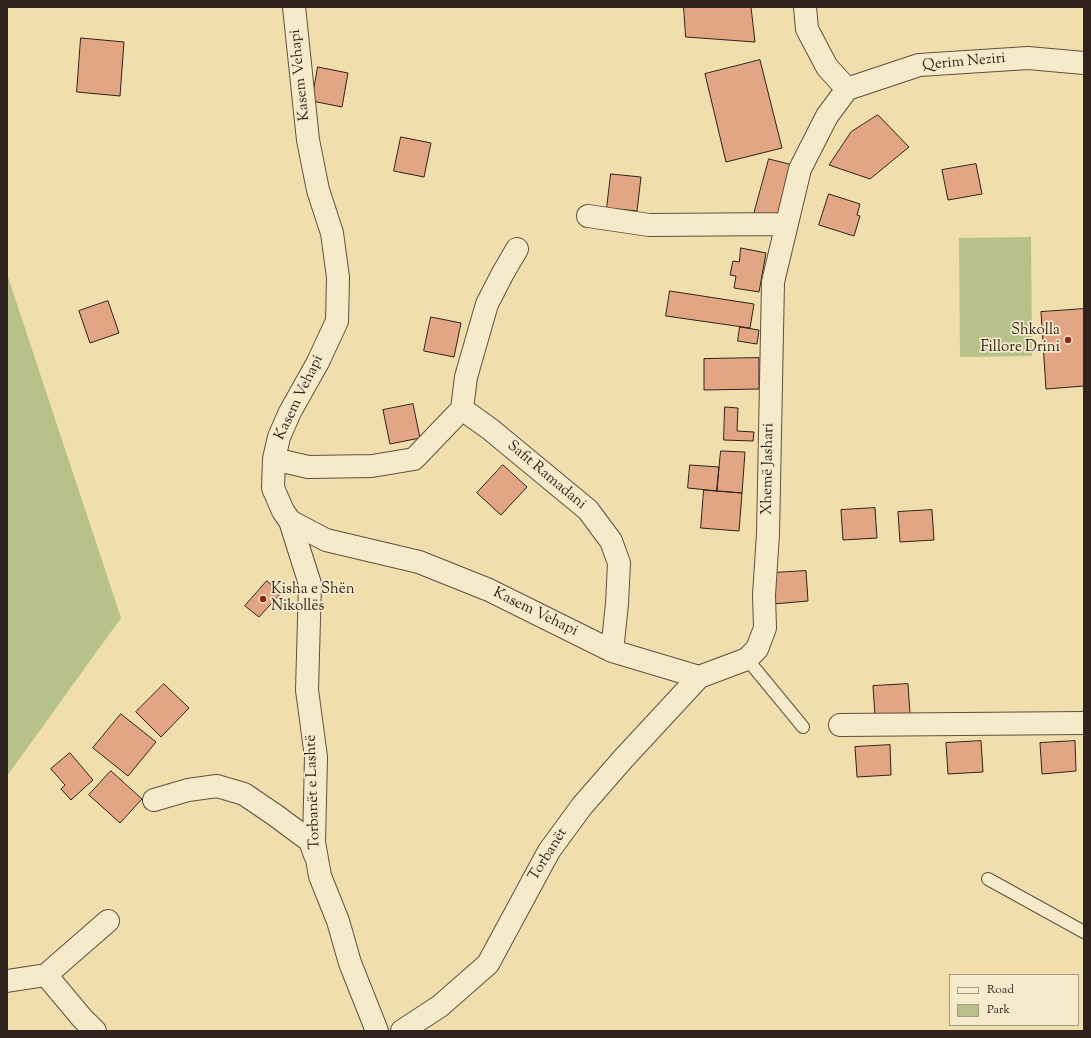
<!DOCTYPE html>
<html>
<head>
<meta charset="utf-8">
<style>
	body { margin:0 }
	#map { position:relative; width:1091px; height:1038px; overflow:hidden; background:#f0dead; font-family:"Sorts Mill Goudy",serif }
	canvas { display:block }
	.frame { position:absolute; inset:0; border:8px solid #2f211b; pointer-events:none }
	.legend { position:absolute; left:949px; top:974px; width:130px; height:52px; box-sizing:border-box; background:#f5eaca; border:1px solid #a69a84; margin:0; padding:5px 7px; list-style:none; font-size:12px; color:#2f211b }
	.legend li { display:flex; align-items:center; gap:8px; height:20px }
	.legend b { width:20px; border:1px solid #a69a84 }
</style>
</head>
<body>
<div id="map">
<canvas width="1091" height="1038"></canvas>
<div class="frame"></div>
<ul class="legend">
<li><b style="height:5px;background:#f5eaca"></b>Road</li>
<li><b style="height:11px;background:#b7c28b"></b>Park</li>
</ul>
</div>
<script>
const ctx = document.querySelector('canvas').getContext('2d');
ctx.lineJoin = 'round';
function paint(path, color) {
  ctx.fillStyle = color;
  ctx.fill(path, 'evenodd');
}
function strokePath(path, color, width, dash) {
  ctx.strokeStyle = color;
  ctx.lineWidth = width;
  ctx.lineCap = dash ? 'butt' : 'round';
  ctx.setLineDash(dash || []);
  ctx.stroke(path);
}
function drawText(font, color, halo, rows, align = 'center') {
  ctx.font = font + ' "Sorts Mill Goudy",serif';
  ctx.lineWidth = 3.5;
  ctx.setLineDash([]);
  ctx.textBaseline = 'middle';
  ctx.strokeStyle = halo;
  ctx.fillStyle = color;
  for (const [text, x, y, turn = 0] of rows) {
    ctx.save();
    ctx.translate(x, y);
    ctx.rotate((+turn || 0) * Math.PI / 180);
    ctx.textAlign = isNaN(turn) ? turn : align;
    if (halo) ctx.strokeText(text, 0, 0);
    ctx.fillText(text, 0, 0);
    ctx.restore();
  }
}
const green = new Path2D(`
	M 1031,237 L 1032,356 L 960,357 L 959,238 Z
	M 7,274 L 121,618 L 7,776 Z`);
const building = new Path2D(`
	M 684,7 L 751,7 L 755,42 L 686,37 Z
	M 81,38 L 124,42 L 120,96 L 77,92 Z
	M 760,60 L 782,148 L 726,162 L 705,74 Z
	M 318,67 L 348,73 L 342,107 L 312,101 Z
	M 878,115 L 909,147 L 870,179 L 829,165 L 851,132 Z
	M 401,137 L 431,143 L 424,177 L 394,171 Z
	M 769,159 L 793,165 L 779,220 L 754,214 Z
	M 976,164 L 982,194 L 948,200 L 942,170 Z
	M 611,174 L 641,177 L 637,211 L 607,208 Z
	M 829,194 L 860,204 L 857,215 L 860,216 L 854,236 L 819,225 Z
	M 741,248 L 766,253 L 759,292 L 734,288 L 736,276 L 730,275 L 733,261 L 739,262 Z
	M 670,291 L 754,304 L 750,328 L 666,316 Z
	M 108,301 L 119,333 L 90,343 L 79,311 Z
	M 1084,309 L 1084,386 L 1046,389 L 1041,312 Z
	M 431,317 L 461,323 L 454,357 L 424,351 Z
	M 740,327 L 759,330 L 757,344 L 738,341 Z
	M 759,358 L 759,389 L 704,390 L 704,359 Z
	M 413,404 L 420,438 L 390,444 L 383,410 Z
	M 725,407 L 738,408 L 737,431 L 754,432 L 753,441 L 724,440 Z
	M 721,451 L 745,452 L 742,493 L 717,491 Z
	M 503,465 L 527,487 L 501,515 L 477,493 Z
	M 690,465 L 719,467 L 717,491 L 688,488 Z
	M 704,490 L 742,493 L 739,531 L 701,528 Z
	M 875,508 L 877,538 L 843,540 L 841,510 Z
	M 932,510 L 934,540 L 900,542 L 898,512 Z
	M 806,571 L 808,601 L 773,604 L 772,573 Z
	M 267,581 L 281,593 L 259,617 L 245,606 Z
	M 164,684 L 189,708 L 161,737 L 136,712 Z
	M 908,684 L 910,714 L 875,716 L 873,686 Z
	M 121,714 L 156,742 L 128,776 L 93,748 Z
	M 981,741 L 983,772 L 948,774 L 946,743 Z
	M 1075,741 L 1076,771 L 1042,774 L 1040,743 Z
	M 890,745 L 891,775 L 857,777 L 855,747 Z
	M 70,753 L 93,780 L 71,800 L 61,789 L 65,785 L 51,769 Z
	M 111,771 L 142,799 L 120,823 L 89,795 Z`);
const service = new Path2D(`
	M 747,659 L 803,727
	M 988,879 L 1084,932`);
const minor = new Path2D(`
	M 294,7 L 308,140 L 318,190 L 332,233 L 338,277 L 337,321 L 318,362 L 290,412 L 279,437 L 274,459 L 273,488 L 283,511 L 290,521 L 326,540 L 419,562 L 489,590 L 612,651 L 699,677
	M 805,7 L 807,29 L 827,67 L 847,89
	M 847,89 L 919,65 L 1028,58 L 1084,63
	M 588,216 L 649,225 L 787,224
	M 462,409 L 466,377 L 487,304 L 503,273 L 517,249
	M 274,459 L 308,467 L 372,466 L 414,459 L 462,409 L 490,429 L 588,510 L 611,541 L 619,563 L 617,604 L 612,651
	M 290,521 L 310,584 L 307,690 L 316,757 L 314,842 L 320,876 L 338,921 L 350,963 L 377,1031
	M 840,725 L 1084,723
	M 154,800 L 188,790 L 217,786 L 244,794 L 275,815 L 310,841 L 315,855
	M 46,975 L 82,1018 L 95,1031
	M 7,981 L 46,975 L 108,921
	M 402,1031 L 440,1006 L 488,964 L 549,851 L 582,806 L 623,759 L 699,677 L 747,659 L 757,649 L 765,628 L 764,595 L 768,534 L 773,282 L 800,169 L 827,116 L 847,89`);
const markers = [
	[1068,340,4,"#8f2418"],
	[263,599,4,"#8f2418"]
];
const streetNames = [
	["Qerim Neziri",964,63,-5],
	["Kasem Vehapi",301,75,-96],
	["Kasem Vehapi",300,398,-64],
	["Xhemë Jashari",769,469,-89],
	["Safit Ramadani",546,476,40],
	["Kasem Vehapi",535,613,26],
	["Torbanët e Lashtë",314,792,-92],
	["Torbanët",549,855,-58]
];
const poiNames = [
	["Shkolla",1060,331],
	["Fillore Drini",1060,348],
	["Kisha e Shën",271,590,"left"],
	["Nikollës",271,607,"left"]
];
paint(green, '#b7c28b');
paint(building, '#e2a685');
strokePath(building, '#2f211b', 1);
strokePath(service, '#5f5040', 14);
strokePath(minor, '#5f5040', 24);
strokePath(service, '#f5eaca', 12);
strokePath(minor, '#f5eaca', 22);
for (const [x, y, r, color] of markers) {
  const dot = new Path2D();
  dot.arc(x, y, r, 0, 2 * Math.PI);
  ctx.fillStyle = color;
  ctx.fill(dot);
  strokePath(dot, '#f5eaca', 1.5);
}
drawText('15px', '#2f211b', '#f5eaca', streetNames);
drawText('15px', '#2f211b', '#f5eaca', poiNames, 'right');
</script>
</body>
</html>
